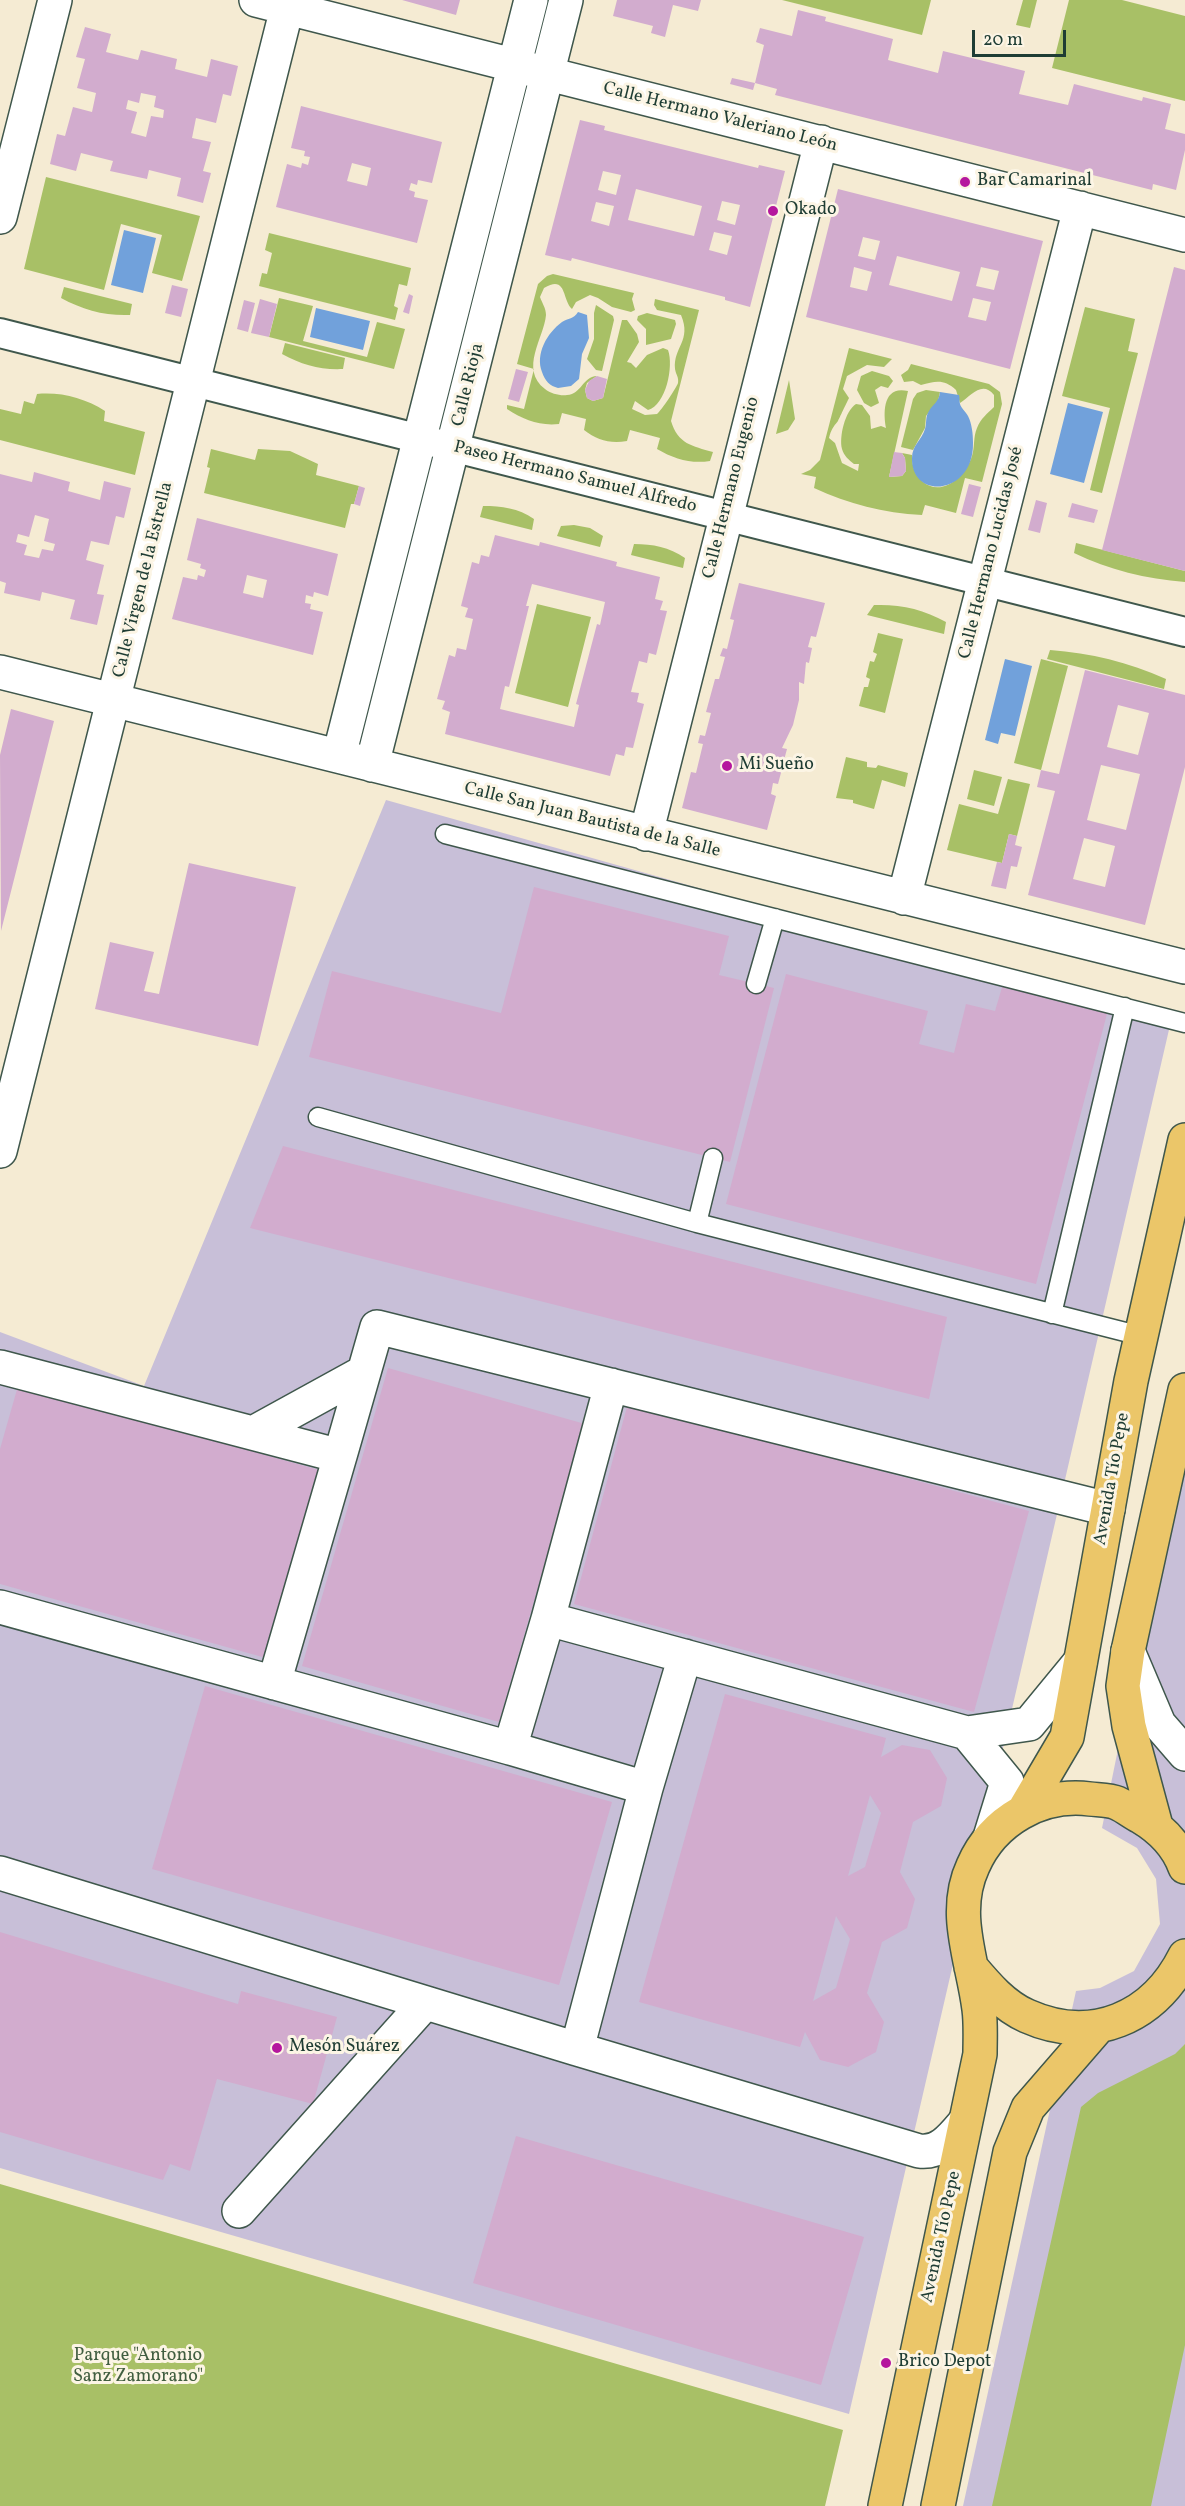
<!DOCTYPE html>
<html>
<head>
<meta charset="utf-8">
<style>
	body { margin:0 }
	#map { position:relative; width:1185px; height:2506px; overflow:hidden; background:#f5ebd3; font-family:Vollkorn,serif }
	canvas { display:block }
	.scale { position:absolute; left:972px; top:30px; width:94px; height:27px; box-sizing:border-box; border:3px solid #1f3d34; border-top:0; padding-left:8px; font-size:18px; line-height:21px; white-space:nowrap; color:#1f3d34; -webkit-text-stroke:4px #fcf5e5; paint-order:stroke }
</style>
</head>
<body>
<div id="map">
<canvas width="1185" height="2506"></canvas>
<div class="scale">20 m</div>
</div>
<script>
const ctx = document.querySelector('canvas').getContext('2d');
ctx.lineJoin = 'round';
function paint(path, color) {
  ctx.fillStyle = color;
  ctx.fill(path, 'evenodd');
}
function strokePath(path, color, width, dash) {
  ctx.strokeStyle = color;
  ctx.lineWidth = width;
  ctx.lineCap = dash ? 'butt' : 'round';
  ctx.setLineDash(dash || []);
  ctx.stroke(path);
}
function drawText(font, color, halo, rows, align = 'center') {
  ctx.font = font + ' Vollkorn,serif';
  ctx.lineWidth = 6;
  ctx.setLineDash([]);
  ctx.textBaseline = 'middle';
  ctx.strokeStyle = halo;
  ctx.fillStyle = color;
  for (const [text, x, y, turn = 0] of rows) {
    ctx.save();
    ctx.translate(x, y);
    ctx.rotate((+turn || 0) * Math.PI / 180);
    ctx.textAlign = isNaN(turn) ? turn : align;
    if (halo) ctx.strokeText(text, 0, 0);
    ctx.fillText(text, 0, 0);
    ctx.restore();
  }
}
const industrial = new Path2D(`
	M 386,800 L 1171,1021 L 849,2414 L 0,2168 L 0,1332 L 144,1386 Z
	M 1185,1419 L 1185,2506 L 963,2506 L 1076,1991 L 1100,1988 L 1134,1971 L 1160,1924 L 1156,1879 L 1137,1848 L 1102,1828 Z`);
const green = new Path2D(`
	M 782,0 L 931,0 L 922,35 Z
	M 1023,0 L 1037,0 L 1030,28 L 1016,25 Z
	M 1069,0 L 1122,0 L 1185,16 L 1185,101 L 1052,68 Z
	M 46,177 L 200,216 L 182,281 L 152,273 L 162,235 L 121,224 L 104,290 L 24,269 Z
	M 269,233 L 411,268 L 407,286 L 399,284 L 394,306 L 398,308 L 395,320 L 259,286 L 262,273 L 267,274 L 272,253 L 265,250 Z
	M 553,274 L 634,293 L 632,299 L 635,310 L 631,312 L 612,307 L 598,298 L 590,295 L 576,302 L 572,309 C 562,300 567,274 544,288 L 540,297 C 542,303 546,308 546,315 C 544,338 519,369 545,389 C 551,394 561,396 567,395 C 582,394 582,377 597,376 L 587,383 L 585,390 L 587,398 L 593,401 L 603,398 L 622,320 L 627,320 L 637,334 L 639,342 L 627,362 L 631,363 L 636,368 L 647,355 L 663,348 L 668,350 C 674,366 666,405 648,410 L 635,401 L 632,409 L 645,415 L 657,414 C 661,411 677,387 678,383 C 679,377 676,375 675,369 C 673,347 692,341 681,315 L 657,310 L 654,305 L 655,299 L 699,310 L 671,421 C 678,444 692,446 713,452 L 710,461 C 691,464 674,459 657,449 L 660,438 L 630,430 L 627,441 C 610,444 597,440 584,430 L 586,419 L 562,413 L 559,424 C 539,426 524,420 507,409 L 507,405 L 524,409 L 534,369 L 517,364 L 538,284 L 547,276 Z
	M 64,287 L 132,304 L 130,315 C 105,316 83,310 61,298 Z
	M 279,298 L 313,306 L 303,341 L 367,357 L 377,322 L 405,329 L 394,369 L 269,337 Z
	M 596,305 L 613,316 L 614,320 L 602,371 L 596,370 L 587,359 L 594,339 L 594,313 Z
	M 1085,307 L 1135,319 L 1128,351 L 1138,353 L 1102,493 L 1090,490 L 1110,408 L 1062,396 Z
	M 647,313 L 675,320 L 676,324 L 671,339 L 646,345 L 646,329 L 637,320 L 638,316 Z
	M 285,343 L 345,358 L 343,369 C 320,370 302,365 282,354 Z
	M 849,348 L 892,359 L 884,367 L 867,365 L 847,376 L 843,389 L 849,398 C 847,402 839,419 838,421 C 833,427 831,430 829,438 L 835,443 L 842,463 L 858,471 L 859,464 L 854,464 C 849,460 844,456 842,449 C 839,437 845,411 856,404 L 862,405 L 870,416 L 871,429 L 881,426 L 886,428 C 883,412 883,385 908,391 L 889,477 L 902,476 L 906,471 L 905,458 L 902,453 L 912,455 C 912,465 914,474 922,481 C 942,499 966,475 972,456 C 975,447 973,437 977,428 C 981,418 987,414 994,407 L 994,395 C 982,380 971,396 960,403 L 956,390 C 944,379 936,381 921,385 L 913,381 L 904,382 L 901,375 L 908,370 L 911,364 L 989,384 L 1000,392 L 1002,404 L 982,482 L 965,478 L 956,513 L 925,505 L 922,515 C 883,513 849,504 814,488 L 816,477 L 801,474 L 810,470 L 820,460 Z
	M 872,371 L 889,376 L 893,381 L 888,388 L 881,386 L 875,390 L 879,403 L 871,407 L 864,403 L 857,390 L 861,376 Z
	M 789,380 L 795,419 L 788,430 L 776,434 Z
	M 926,390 L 940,392 L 938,401 L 926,416 L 925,428 L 913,450 L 901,447 L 913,399 L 917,393 Z
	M 37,394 C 62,392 84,398 105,411 L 104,421 L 145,432 L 135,475 L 0,440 L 0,409 L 21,414 L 24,401 L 34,404 Z
	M 211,449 L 255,460 L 258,449 L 290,451 L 318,464 L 316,475 L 359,486 L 354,504 L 351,504 L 345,528 L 204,493 L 210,468 L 207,467 Z
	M 483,506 C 502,506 518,508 534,519 L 532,530 L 480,517 Z
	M 574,525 L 590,528 L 603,536 L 600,547 L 557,536 L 561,526 Z
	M 1076,543 L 1185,571 L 1185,582 C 1146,579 1109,570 1074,553 Z
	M 634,544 C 653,544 669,547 685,558 L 683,568 L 631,555 Z
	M 537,604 L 591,617 L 568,707 L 515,693 Z
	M 874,605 C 900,604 923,609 946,622 L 944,634 L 867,615 Z
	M 878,633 L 903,639 L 885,713 L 859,706 L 864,687 L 868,687 L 870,679 L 866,677 L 870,661 L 874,662 L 877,654 L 873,652 Z
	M 1050,650 C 1091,653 1128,662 1166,679 L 1164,689 L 1047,659 Z
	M 1041,659 L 1068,666 L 1041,770 L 1014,763 Z
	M 846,757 L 867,762 L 867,767 L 876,768 L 878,765 L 908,773 L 905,787 L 882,780 L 874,809 L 853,803 L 853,800 L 836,798 Z
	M 974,770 L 1002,777 L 994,806 L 967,799 Z
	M 1008,779 L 1030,784 L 1017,836 L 1009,834 L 1002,863 L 947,850 L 959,804 L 998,814 Z
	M 1185,2044 L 1185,2345 L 1151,2506 L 992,2506 L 1081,2107 L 1098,2093 L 1175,2054 Z
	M 0,2184 L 843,2430 L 825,2506 L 0,2506 Z`);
const water = new Path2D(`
	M 124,230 L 156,238 L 143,293 L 111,285 Z
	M 316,308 L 370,321 L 363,350 L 310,337 Z
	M 578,312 L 587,315 L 589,338 L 582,354 L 579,379 L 571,386 L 558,388 C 550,386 545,381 542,372 C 535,354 547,333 562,322 C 568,318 574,319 578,312 Z
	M 940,392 L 959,395 C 960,398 959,401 960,404 C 961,408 966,412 968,416 C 972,424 973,434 973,443 C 974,495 911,501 912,458 C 912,445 922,440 925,429 C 927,423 925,417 929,411 C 933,404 939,402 940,392 Z
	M 1068,403 L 1103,412 L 1084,483 L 1050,474 Z
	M 1005,659 L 1032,666 L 1015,736 L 1001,733 L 998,744 L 985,740 Z`);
const building = new Path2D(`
	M 402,0 L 460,0 L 456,15 Z
	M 617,0 L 701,0 L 698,11 L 673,5 L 665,37 L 651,33 L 653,26 L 613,16 Z
	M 798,10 L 826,17 L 825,21 L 893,39 L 888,60 L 938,73 L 943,51 L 1025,71 L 1019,94 L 1068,105 L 1074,84 L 1142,101 L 1143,97 L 1171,104 L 1165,129 L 1185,134 L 1185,150 L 1176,190 L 1153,184 L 1152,190 L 775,95 L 777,89 L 755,83 L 764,45 L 756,42 L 760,28 L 792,36 Z
	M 85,27 L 111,34 L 106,52 L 138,60 L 141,50 L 177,59 L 175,69 L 207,77 L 211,59 L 238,66 L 231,96 L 223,94 L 216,123 L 196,118 L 192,138 L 211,142 L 203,171 L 211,173 L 203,203 L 177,196 L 181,178 L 149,170 L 147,179 L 110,171 L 113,161 L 81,153 L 76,171 L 50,164 L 57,134 L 65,136 L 73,107 L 92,112 L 96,93 L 77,88 L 85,59 L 76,57 ZM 141,93 L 156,96 L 154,107 L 164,110 L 163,118 L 151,116 L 146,137 L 131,133 L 137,112 L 126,109 L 128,100 L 139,103 Z
	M 732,78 L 755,83 L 753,90 L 730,84 Z
	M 301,106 L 442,142 L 432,183 L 418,180 L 417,185 L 411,183 L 409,190 L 415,192 L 414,197 L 428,200 L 417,243 L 276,207 L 287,164 L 301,168 L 302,163 L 308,165 L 310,157 L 304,156 L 305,151 L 291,148 ZM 352,163 L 371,168 L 367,186 L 347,181 Z
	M 580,120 L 605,126 L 604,130 L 758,168 L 759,165 L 785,171 L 750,307 L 725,300 L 725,297 L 572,258 L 571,261 L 545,255 ZM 603,171 L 621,175 L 616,195 L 598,190 ZM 636,189 L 702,206 L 694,236 L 628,220 ZM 722,201 L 740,205 L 735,225 L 717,220 ZM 596,202 L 614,206 L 609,226 L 591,221 ZM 714,232 L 732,236 L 727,255 L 709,250 Z
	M 838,189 L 1043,241 L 1010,369 L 806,317 ZM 863,237 L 880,241 L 875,260 L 858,256 ZM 897,256 L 960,272 L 952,301 L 889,285 ZM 854,267 L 872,272 L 867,291 L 850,287 ZM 981,267 L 999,271 L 994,290 L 976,286 ZM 973,298 L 991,302 L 986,321 L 968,317 Z
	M 1174,267 L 1185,270 L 1185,571 L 1102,550 Z
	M 172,285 L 188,289 L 181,317 L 165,313 Z
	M 409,294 L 413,296 L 409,314 L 403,312 Z
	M 260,299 L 277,304 L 269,337 L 251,333 Z
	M 244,300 L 255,303 L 248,332 L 237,329 Z
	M 516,369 L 528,372 L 519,402 L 508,399 Z
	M 597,376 L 607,379 L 603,398 L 593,401 L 587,398 L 585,390 L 589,381 Z
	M 894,452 L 902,453 L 905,458 L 906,471 L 902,476 L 889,477 Z
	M 34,472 L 70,482 L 68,491 L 100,500 L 104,481 L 131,488 L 124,518 L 116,516 L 109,545 L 91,541 L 86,560 L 104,565 L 97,594 L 104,595 L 97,625 L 70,619 L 75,600 L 42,592 L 40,601 L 4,593 L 6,583 L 0,581 L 0,474 L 32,482 ZM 35,515 L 49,519 L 44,541 L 55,544 L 53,551 L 42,549 L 39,558 L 24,555 L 27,545 L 16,542 L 18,534 L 29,537 Z
	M 969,484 L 981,487 L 973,517 L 961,514 Z
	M 359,486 L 365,488 L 360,506 L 354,504 Z
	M 1036,500 L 1047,503 L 1040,533 L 1028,530 Z
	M 1072,503 L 1098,510 L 1094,523 L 1068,517 Z
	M 197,518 L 338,554 L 328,596 L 314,592 L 313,597 L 306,595 L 305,603 L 311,604 L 310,609 L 323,612 L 313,655 L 172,619 L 183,577 L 197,580 L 198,575 L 204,577 L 206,570 L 200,568 L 201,564 L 187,560 ZM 247,575 L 267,580 L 263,598 L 243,593 Z
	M 495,535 L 539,546 L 540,542 L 617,562 L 616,566 L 660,577 L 655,599 L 663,601 L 660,610 L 667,611 L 656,655 L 649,653 L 647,663 L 639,661 L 631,692 L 639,693 L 637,702 L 644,704 L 633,748 L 626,747 L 624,756 L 616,754 L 610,776 L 445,734 L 450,712 L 442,709 L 445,701 L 437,699 L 449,655 L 455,657 L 457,648 L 466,650 L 473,619 L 465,617 L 468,608 L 461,606 L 472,562 L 479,564 L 481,555 L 489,557 ZM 532,584 L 605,602 L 600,625 L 597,624 L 576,704 L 579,705 L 574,727 L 500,709 L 505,686 L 509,687 L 529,606 L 526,606 Z
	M 739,583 L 825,603 L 816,637 L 811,636 L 808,647 L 812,648 L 809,663 L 806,662 L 804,684 L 799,682 L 799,700 L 793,725 L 782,748 L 787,749 L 784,760 L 781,759 L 779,769 L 782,769 L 778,784 L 773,783 L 771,794 L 776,796 L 767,830 L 682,808 L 691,772 L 696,773 L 703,744 L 698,743 L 700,735 L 705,736 L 711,713 L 706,712 L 715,679 L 719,679 L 725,657 L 720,656 L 723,648 L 727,649 L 734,620 L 730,619 Z
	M 1085,670 L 1185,695 L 1185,767 L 1145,925 L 1028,895 L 1055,791 L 1037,787 L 1041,770 L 1059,774 ZM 1118,705 L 1149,713 L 1138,755 L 1107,747 ZM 1101,765 L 1140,774 L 1126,830 L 1087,820 ZM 1084,838 L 1115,846 L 1105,887 L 1073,879 Z
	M 11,709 L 54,721 L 1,931 L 0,755 Z
	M 1009,834 L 1017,836 L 1015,845 L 1022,847 L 1017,867 L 1011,866 L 1006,889 L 991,886 L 997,862 L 1002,863 Z
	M 189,863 L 296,887 L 258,1046 L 95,1009 L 110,942 L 154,952 L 144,991 L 159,994 Z
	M 534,887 L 729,936 L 719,975 L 774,988 L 730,1162 L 309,1057 L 332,971 L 501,1013 Z
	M 786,974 L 928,1011 L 919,1044 L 954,1053 L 966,1004 L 995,1011 L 1003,984 L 1108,1010 L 1036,1284 L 726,1204 Z
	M 283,1146 L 947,1317 L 929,1399 L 250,1228 Z
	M 388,1368 L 585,1424 L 499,1722 L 302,1666 Z
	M 18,1386 L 319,1470 L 266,1658 L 0,1584 L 0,1449 Z
	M 628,1403 L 1029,1511 L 974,1712 L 574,1604 Z
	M 205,1686 L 612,1802 L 559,1985 L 152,1869 Z
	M 725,1694 L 886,1738 L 881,1757 L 902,1745 L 930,1750 L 947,1778 L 941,1806 L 913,1822 L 900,1872 L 915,1899 L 907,1928 L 882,1942 L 867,1993 L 884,2022 L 876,2052 L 848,2067 L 820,2060 L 805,2032 L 800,2047 L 639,2002 ZM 870,1795 L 881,1813 L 865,1867 L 848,1876 ZM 836,1916 L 850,1939 L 836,1988 L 813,2001 Z
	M 0,1932 L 238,2004 L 241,1991 L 337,2017 L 313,2104 L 217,2079 L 190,2171 L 170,2164 L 163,2180 L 0,2132 Z
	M 516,2136 L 864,2237 L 821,2385 L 473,2283 Z`);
const service = new Path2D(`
	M 445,834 L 1185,1023
	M 756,984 L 775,918
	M 318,1117 L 697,1223 L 1141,1336
	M 697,1223 L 713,1158
	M 1052,1314 L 1125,1007`);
const pedestrian = new Path2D(`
	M 0,333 L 1185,632`);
const minor = new Path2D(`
	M 256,0 L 1185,235
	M 0,217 L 55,0
	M 0,672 L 1185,967
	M 339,756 L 531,0
	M 372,765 L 566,0
	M 646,834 L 821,142
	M 904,898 L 1080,208
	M 0,1151 L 287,8
	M 0,1367 L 340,1456 L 274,1683
	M 253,1433 L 364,1372
	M 340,1456 L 377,1327 L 1108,1509
	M 0,1607 L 510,1748
	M 548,1619 L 611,1385
	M 1128,1651 L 1159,1724 L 1185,1754
	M 967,1733 L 1007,1782 L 990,1837
	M 646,1788 L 685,1656
	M 0,1873 L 577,2049
	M 965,2122 C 953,2136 940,2154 919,2151 L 577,2049 L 646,1788 L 510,1748 L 548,1619 L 967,1733 L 1029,1724 L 1080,1662
	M 239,2211 L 425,2003`);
const primary = new Path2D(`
	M 1024,1810 L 1067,1737 L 1131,1381 L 1185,1140
	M 1156,1826 L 1129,1726 L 1123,1686 L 1128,1651 L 1185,1390
	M 971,1967 C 987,1986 1004,2006 1027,2016 C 1092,2045 1154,2018 1185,1956
	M 885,2506 L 980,2054 C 980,2040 981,2024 979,2009 C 973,1961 951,1913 973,1866 C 993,1820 1041,1793 1090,1799 C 1099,1800 1110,1800 1117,1803 C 1126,1807 1133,1813 1141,1817 C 1161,1829 1177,1845 1185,1867
	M 938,2506 L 1010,2152 L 1028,2108 L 1099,2026`);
const markers = [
	[965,182,6,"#b5179e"],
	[773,211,6,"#b5179e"],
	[727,766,6,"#b5179e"],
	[277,2048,6,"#b5179e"],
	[886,2363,6,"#b5179e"]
];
const streetNames = [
	["Calle Hermano Valeriano León",720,118,14],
	["Calle Rioja",469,385,-76],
	["Paseo Hermano Samuel Alfredo",575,478,14],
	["Calle Hermano Eugenio",732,488,-76],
	["Calle Hermano Lucidas José",992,553,-76],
	["Calle Virgen de la Estrella",144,580,-76],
	["Calle San Juan Bautista de la Salle",592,821,14],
	["Avenida Tío Pepe",1113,1479,-80],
	["Avenida Tío Pepe",942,2237,-78]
];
const poiNames = [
	["Bar Camarinal",977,182],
	["Okado",785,211],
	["Mi Sueño",739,766],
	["Mesón Suárez",289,2048],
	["Brico Depot",898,2363]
];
const parkNames = [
	["Parque \"Antonio",138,2357],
	["Sanz Zamorano\"",138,2378]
];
paint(industrial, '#c8bfd8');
paint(green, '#a8c066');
paint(water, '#71a1db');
paint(building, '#d2acce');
strokePath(service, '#3f574c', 21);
strokePath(pedestrian, '#3f574c', 32);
strokePath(minor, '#3f574c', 36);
strokePath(primary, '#3f574c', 36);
strokePath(service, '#fff', 18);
strokePath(pedestrian, '#fff', 28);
strokePath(minor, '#fff', 33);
strokePath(primary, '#ebc669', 33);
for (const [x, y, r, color] of markers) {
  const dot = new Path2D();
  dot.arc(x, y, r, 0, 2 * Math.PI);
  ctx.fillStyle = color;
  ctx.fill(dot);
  strokePath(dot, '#fcf5e5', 2);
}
drawText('18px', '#1f3d34', '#fcf5e5', streetNames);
drawText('18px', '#1f3d34', '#fcf5e5', poiNames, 'left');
drawText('18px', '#415e40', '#fcf5e5', parkNames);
</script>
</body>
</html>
